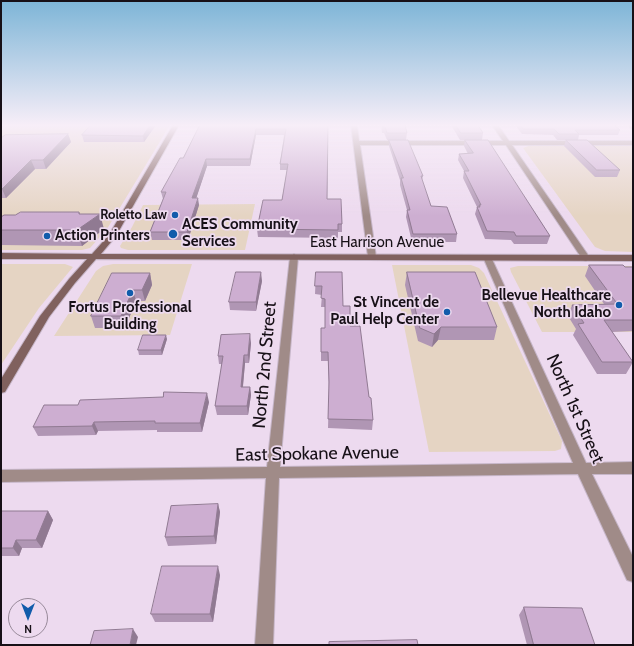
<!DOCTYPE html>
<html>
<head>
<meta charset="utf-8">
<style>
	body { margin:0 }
	#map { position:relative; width:634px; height:646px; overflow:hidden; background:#eddaef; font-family:Cabin,sans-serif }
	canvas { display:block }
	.frame { position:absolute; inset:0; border:2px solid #171017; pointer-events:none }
	.north { position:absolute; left:8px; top:598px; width:40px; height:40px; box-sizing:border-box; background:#eddaef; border:1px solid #978999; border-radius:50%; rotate:180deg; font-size:11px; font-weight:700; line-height:16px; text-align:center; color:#171017 }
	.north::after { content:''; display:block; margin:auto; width:14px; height:18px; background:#115cab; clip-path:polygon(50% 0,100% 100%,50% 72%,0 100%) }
</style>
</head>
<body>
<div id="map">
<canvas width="634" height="646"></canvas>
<div class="frame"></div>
<div class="north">N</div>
</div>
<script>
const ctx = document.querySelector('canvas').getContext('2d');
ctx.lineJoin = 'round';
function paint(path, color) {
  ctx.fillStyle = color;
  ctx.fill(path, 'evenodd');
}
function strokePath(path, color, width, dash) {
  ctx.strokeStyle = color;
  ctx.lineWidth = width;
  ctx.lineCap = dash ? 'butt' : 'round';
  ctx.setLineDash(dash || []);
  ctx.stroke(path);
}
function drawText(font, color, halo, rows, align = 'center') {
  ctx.font = font + ' Cabin,sans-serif';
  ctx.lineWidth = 3.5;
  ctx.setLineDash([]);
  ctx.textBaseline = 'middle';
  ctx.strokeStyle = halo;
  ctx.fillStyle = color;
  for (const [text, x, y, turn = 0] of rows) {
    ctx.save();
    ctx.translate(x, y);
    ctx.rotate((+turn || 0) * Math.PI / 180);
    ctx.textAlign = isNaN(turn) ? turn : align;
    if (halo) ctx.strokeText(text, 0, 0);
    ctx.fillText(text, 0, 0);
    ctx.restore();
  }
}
const commercial = new Path2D(`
	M 8,125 L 170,125 L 107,229 L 90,248 L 82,250 L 1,250 L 1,130 Z
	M 528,146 L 633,146 L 633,252 L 605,251 L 595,247 L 523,148 Z
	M 255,204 L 245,250 L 128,250 L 121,248 L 120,246 L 132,227 L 143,205 Z
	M 1,264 L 65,264 L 73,267 L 39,308 L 1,365 Z
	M 113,264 L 192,264 L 170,335 L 54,336 L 96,271 L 103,266 Z
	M 392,265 L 471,265 L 479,268 L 484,273 L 562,441 L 561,449 L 555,451 L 429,452 Z
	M 518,266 L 633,266 L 633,332 L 542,332 L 511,272 L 510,268 Z`);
const minor = new Path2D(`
	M 351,125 L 357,125 L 359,141 L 503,141 L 492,125 L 498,125 L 509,141 L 633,141 L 633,145 L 512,145 L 590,258 L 586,261 L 583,260 L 506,145 L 360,145 L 376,257 L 372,260 L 368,257 Z
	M 294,254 L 298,257 L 280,467 L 573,463 L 483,257 L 484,255 L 490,255 L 586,463 L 633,462 L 633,474 L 592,474 L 633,557 L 633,582 L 627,580 L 578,474 L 279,478 L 273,645 L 255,645 L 266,478 L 1,482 L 1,470 L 267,467 L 290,257 Z`);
const secondary = new Path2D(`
	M 173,125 L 179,125 L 116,236 L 101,254 L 633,255 L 633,261 L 96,259 L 75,283 L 49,317 L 5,392 L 1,393 L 1,379 L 40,316 L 69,279 L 87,259 L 1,259 L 1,253 L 92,254 L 109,235 Z
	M 627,125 L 633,125 L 633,130 Z`);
const wall = new Path2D(`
	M 156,125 L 144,142 L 84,142 L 82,135 Z
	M 200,125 L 334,125 L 328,126 L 327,199 L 342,224 L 342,232 L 338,232 L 338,238 L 258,237 L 257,229 L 282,200 L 287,170 L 280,170 L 280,164 L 284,135 L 256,135 L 250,166 L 207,166 L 196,198 L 199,205 L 188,240 L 152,240 L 150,232 L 163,199 L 161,192 L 183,158 Z
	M 381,125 L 405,125 L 407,133 L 406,140 L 387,140 L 384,133 L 382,133 Z
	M 451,125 L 478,125 L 483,133 L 482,140 L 460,140 Z
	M 515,125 L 614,125 L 620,130 L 618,135 L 579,135 L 578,140 L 557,140 L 553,135 L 522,134 Z
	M 68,134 L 71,142 L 46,169 L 35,169 L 6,198 L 1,198 L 1,138 Z
	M 389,140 L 423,176 L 422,180 L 431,206 L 457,234 L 456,242 L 412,242 L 406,217 L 407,210 L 400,185 L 400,180 L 389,146 Z
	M 465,140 L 550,236 L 547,244 L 514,244 L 511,240 L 485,239 L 475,214 L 477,207 L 463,178 L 464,171 L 458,160 L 459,154 L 468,154 L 464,146 Z
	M 566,140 L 620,170 L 617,177 L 595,177 L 564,146 Z
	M 79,212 L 80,214 L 104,229 L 82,246 L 1,245 L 1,217 L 15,215 Z
	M 589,265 L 625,267 L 633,267 L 633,331 L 612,332 L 633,362 L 626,374 L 597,374 L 573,335 L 576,329 L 568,316 L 572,305 L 604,304 L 585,276 Z
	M 316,272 L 343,306 L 350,326 L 369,397 L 373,420 L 372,430 L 328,428 L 329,390 L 328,361 L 321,361 L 321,328 L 325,328 L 325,307 L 321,307 L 322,295 L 315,294 Z
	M 407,272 L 497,327 L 494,340 L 438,340 L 432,347 L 418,341 L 405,285 Z
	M 150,273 L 152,285 L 145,301 L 136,301 L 125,328 L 95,328 L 91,316 Z
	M 262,281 L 256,311 L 230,310 L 229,302 Z
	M 167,339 L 162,355 L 139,355 L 138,350 Z
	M 251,343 L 249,363 L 245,363 L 243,387 L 250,387 L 251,395 L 248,415 L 217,415 L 215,406 L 222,364 L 219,364 L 218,356 Z
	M 209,402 L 202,432 L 157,432 L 157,430 L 98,431 L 96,435 L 38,436 L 33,427 L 78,405 Z
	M 218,504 L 220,512 L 216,544 L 168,546 L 165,537 Z
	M 1,511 L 48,511 L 53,520 L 42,548 L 22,548 L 19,556 L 1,556 Z
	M 220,575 L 213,622 L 155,622 L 151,614 Z
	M 524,607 L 595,645 L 527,645 L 519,615 Z`);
const shadedWall = new Path2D(`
	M 150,125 L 156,125 L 144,142 L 143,136 Z
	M 256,129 L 256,135 L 250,166 L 250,159 Z
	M 68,134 L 71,142 L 46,169 L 43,160 Z
	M 206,159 L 207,166 L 194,205 L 192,198 Z
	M 31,160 L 35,169 L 6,198 L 2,189 Z
	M 198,198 L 199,205 L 188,240 L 187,232 Z
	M 79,212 L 83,226 L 100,214 L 104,229 L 82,246 L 77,230 Z
	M 261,272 L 262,281 L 256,311 L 256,302 Z
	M 150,273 L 152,285 L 145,301 L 142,290 Z
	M 133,290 L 136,301 L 125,328 L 121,316 Z
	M 441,327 L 438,340 L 432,347 L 434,334 Z
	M 250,334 L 251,343 L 249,363 L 248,355 Z
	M 166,335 L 167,339 L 162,355 L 161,350 Z
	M 244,355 L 245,363 L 242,395 L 241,387 Z
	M 250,387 L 251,395 L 248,415 L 247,406 Z
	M 207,393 L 209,402 L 202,432 L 200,423 Z
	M 94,422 L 98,431 L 96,435 L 92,426 Z
	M 218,504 L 220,512 L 216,544 L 214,536 Z
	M 48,511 L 53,520 L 42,548 L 36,540 Z
	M 16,540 L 22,548 L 19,556 L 13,548 Z
	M 218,566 L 220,575 L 213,622 L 210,614 Z
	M 133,629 L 138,637 L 136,645 L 130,645 Z`);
const building = new Path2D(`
	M 91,125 L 150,125 L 143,136 L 82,135 Z
	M 200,125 L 328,125 L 327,199 L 341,199 L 342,224 L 338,224 L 338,230 L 257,229 L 263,200 L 282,200 L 288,164 L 280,164 L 286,129 L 256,129 L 250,159 L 206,159 L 192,198 L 198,198 L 187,232 L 150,232 L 166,192 L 161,192 L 180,158 L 183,158 Z
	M 382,125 L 405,125 L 407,133 L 387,133 L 385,127 L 383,127 Z
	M 456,125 L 478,125 L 483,133 L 461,133 Z
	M 521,125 L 614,125 L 620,130 L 575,130 L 579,134 L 559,134 L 554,129 L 523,129 Z
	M 68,134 L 43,160 L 31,160 L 2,189 L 1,189 L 1,138 L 5,135 Z
	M 389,140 L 408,140 L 423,176 L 421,176 L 431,206 L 447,207 L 457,234 L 413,234 L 407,210 L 410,210 L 401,178 L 403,178 Z
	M 465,140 L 488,140 L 550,236 L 516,236 L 514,232 L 487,231 L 477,207 L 480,207 L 479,205 L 481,205 L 464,171 L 469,171 L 459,154 L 473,153 Z
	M 566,140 L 587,140 L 620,170 L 597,170 Z
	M 21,212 L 79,212 L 79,214 L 100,214 L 77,230 L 1,230 L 1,217 L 4,215 L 15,215 Z
	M 589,265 L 623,265 L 625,267 L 633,267 L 633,320 L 604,320 L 633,362 L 602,362 L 578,324 L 584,323 L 572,305 L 617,304 Z
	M 236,272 L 261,272 L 256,302 L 229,302 Z
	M 316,272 L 342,272 L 343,306 L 350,306 L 350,326 L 360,326 L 369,397 L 371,398 L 373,420 L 328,419 L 329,382 L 328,352 L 321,352 L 321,328 L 325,328 L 325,299 L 321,298 L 322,286 L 315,286 Z
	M 407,272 L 475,272 L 497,327 L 441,327 L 434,334 L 420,328 Z
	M 112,273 L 150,273 L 142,290 L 133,290 L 121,316 L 91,316 Z
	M 250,334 L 248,355 L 244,355 L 241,387 L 250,387 L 247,406 L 215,406 L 223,356 L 218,356 L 221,335 Z
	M 143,335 L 166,335 L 161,350 L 138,350 Z
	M 164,392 L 207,393 L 200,423 L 155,423 L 155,421 L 94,422 L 92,426 L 33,427 L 44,405 L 78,405 L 80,400 L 163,397 Z
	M 218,504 L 214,536 L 165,537 L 171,506 Z
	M 1,511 L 48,511 L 36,540 L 16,540 L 13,548 L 1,548 Z
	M 162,566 L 218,566 L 210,614 L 151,614 Z
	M 524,607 L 582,608 L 595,645 L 534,645 Z
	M 133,629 L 130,645 L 90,645 L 94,631 Z
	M 417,640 L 418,645 L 329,645 L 329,642 Z`);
const markers = [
	[175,215,4,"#115cab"],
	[173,234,5,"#115cab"],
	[47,236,4,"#115cab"],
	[130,293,4,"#115cab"],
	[619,305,4,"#115cab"],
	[447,312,4,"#115cab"]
];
const farPoinames = [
	["Roletto Law",167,215]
];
const poiNames = [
	["ACES Community",182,225],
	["Services",182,242],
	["Action Printers",55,236],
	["Bellevue Healthcare",611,296,"right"],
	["North Idaho",611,313,"right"],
	["St Vincent de",439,303,"right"],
	["Paul Help Center",439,320,"right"],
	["Fortus Professional",130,308,"center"],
	["Building",130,325,"center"]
];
const streetNames = [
	["East Harrison Avenue",377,243]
];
const nearStreetnames = [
	["North 2nd Street",265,365,-85],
	["North 1st Street",575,409,66],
	["East Spokane Avenue",317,454,-1]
];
paint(commercial, '#e5d4c3');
strokePath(minor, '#c6b6c8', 2);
strokePath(secondary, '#c6b6c8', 2);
paint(minor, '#a08b88');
paint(secondary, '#80615e');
paint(wall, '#b096b4');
paint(shadedWall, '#907a92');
paint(building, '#cdaed1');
strokePath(building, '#907a92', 1);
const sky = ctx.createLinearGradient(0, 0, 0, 216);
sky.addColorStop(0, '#7db5d7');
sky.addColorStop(0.58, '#f7eef8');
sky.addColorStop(1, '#f7eef800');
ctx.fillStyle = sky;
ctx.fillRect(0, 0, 634, 216);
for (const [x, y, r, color] of markers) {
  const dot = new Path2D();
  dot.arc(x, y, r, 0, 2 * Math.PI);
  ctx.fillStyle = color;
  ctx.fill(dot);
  strokePath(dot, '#eddaef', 1.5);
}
drawText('bold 13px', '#171017', '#eddaef', farPoinames, 'right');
drawText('bold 15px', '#171017', '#eddaef', poiNames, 'left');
drawText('15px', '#171017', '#eddaef', streetNames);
drawText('18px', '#171017', '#eddaef', nearStreetnames);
</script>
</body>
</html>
